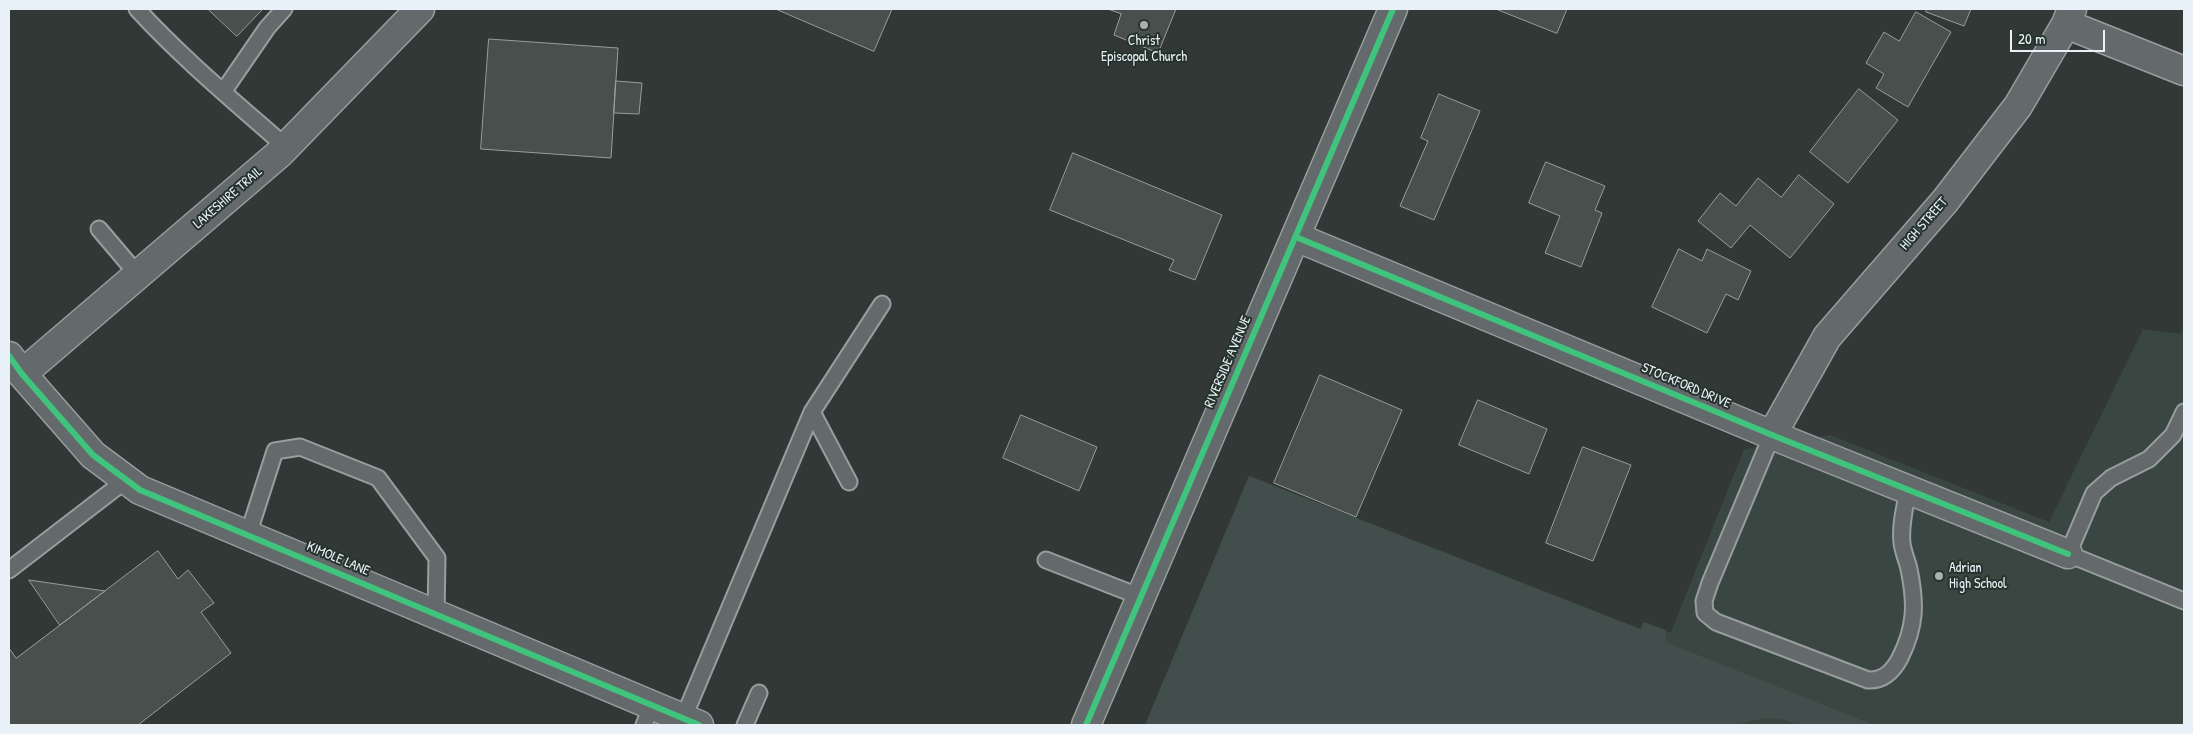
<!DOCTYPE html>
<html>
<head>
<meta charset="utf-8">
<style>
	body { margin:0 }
	#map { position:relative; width:2193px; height:734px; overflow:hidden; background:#313835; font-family:"Patrick Hand",sans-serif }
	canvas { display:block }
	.frame { position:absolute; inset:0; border:10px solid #e8f1f8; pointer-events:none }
	.scale { position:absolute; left:2010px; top:30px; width:95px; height:22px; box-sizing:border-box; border:2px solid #e8f1f8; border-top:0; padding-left:6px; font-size:15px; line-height:18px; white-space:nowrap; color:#e8f1f8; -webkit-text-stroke:4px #26332d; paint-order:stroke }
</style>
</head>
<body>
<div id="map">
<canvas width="2193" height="734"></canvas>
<div class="frame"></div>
<div class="scale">20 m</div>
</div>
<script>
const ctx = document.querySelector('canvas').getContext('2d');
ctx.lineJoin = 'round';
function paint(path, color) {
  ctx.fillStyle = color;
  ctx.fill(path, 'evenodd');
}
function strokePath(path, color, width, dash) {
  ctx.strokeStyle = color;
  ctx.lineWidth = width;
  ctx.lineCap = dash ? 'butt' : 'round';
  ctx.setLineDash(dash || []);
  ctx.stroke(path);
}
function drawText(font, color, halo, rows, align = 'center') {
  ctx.font = font + ' "Patrick Hand",sans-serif';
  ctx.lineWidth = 4;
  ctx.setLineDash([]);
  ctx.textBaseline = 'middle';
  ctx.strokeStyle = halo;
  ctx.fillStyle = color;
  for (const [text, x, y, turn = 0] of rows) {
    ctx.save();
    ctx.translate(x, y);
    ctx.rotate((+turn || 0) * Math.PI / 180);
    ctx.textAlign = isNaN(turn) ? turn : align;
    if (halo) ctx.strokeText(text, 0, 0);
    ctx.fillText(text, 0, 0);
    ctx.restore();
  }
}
const built = new Path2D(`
	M 2184,327 L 2184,725 L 1145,725 L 1249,476 L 1641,629 L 1671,632 L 1744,449 L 1830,435 L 2049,522 L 2143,329 L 2181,334 Z`);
const green = new Path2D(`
	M 1249,476 L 1640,629 L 1644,622 L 1666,630 L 1665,642 L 1874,725 L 1798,725 C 1779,714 1756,718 1737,725 L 1145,725 Z`);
const building = new Path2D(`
	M 208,9 L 263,9 L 237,36 Z
	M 776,9 L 892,9 L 874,51 Z
	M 1108,9 L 1176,9 L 1158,53 L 1114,35 L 1121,14 Z
	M 1496,9 L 1567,9 L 1557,33 Z
	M 1927,9 L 1971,9 L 1964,26 L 1926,12 Z
	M 1916,12 L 1951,32 L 1908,107 L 1876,88 L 1884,74 L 1866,63 L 1884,32 L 1899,41 Z
	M 489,39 L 618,48 L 611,158 L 481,149 Z
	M 616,81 L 642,83 L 639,114 L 614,113 Z
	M 1859,89 L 1898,120 L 1848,183 L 1810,152 Z
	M 1439,94 L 1480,111 L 1434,220 L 1400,206 L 1428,141 L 1421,138 Z
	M 1073,153 L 1222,215 L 1195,280 L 1169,270 L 1174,260 L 1050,210 Z
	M 1546,162 L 1605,186 L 1595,210 L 1602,213 L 1581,267 L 1545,253 L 1560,216 L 1529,203 Z
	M 1799,175 L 1834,204 L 1790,258 L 1750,225 L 1731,248 L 1698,221 L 1720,193 L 1736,206 L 1758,178 L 1781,197 Z
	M 1679,249 L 1702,261 L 1707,249 L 1751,271 L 1738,300 L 1726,294 L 1707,333 L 1652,307 Z
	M 1320,375 L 1402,410 L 1356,517 L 1274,483 Z
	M 1478,400 L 1547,429 L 1529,474 L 1459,445 Z
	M 1021,415 L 1097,447 L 1079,491 L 1003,458 Z
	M 1583,447 L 1631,465 L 1593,561 L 1546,543 Z
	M 158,551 L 178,579 L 188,570 L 214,603 L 201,612 L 231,653 L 138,725 L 9,725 L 9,648 L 16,658 Z
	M 29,580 L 105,591 L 60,625 Z`);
const lane = new Path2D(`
	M 137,9 C 183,59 235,102 286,147
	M 223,92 L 267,28 L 284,9
	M 99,229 L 138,275
	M 812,412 L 849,482
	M 2184,412 L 2173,435 L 2149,459 L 2111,478 L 2094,493 L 2068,554 L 2184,601
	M 1772,435 L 1710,583 L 1704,601 L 1705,613 L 1716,622 L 1868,680 C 1884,681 1893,671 1900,658 C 1916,626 1916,603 1909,569 C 1907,560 1903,552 1902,543 C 1900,525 1905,507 1908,490
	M 248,535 L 275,451 L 300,447 L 378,478 L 437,558 L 436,614
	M 1046,560 L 1141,597
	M 9,570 L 126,480
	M 683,719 L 812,412 L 882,304
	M 644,725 L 652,705
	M 745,725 L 759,693`);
const street = new Path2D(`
	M 2066,24 L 2184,71
	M 1296,237 L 1772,435 L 2068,554
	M 9,356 L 22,374 L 93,455 L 140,490 L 699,725
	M 22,374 L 280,153 L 420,9
	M 1772,435 L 1827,337 L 1945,201 L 2018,106 L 2066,24 L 2072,9`);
const secondary = new Path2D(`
	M 1086,725 L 1393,9`);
const cycleway = new Path2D(`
	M 1296,237 L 1772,435 L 2068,554
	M 9,356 L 22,374 L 93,455 L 140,490 L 699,725
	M 1086,725 L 1393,9`);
const markers = [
	[1144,25,5,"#a8b0b4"],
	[1939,576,5,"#a8b0b4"]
];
const poiNames = [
	["Christ",1144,41],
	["Episcopal Church",1144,57],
	["Adrian",1949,568,"left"],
	["High School",1949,584,"left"]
];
const streetNames = [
	["LAKESHIRE TRAIL",228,198,-41],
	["HIGH STREET",1924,224,-49],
	["RIVERSIDE AVENUE",1228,362,-67],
	["STOCKFORD DRIVE",1686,386,23],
	["KIMOLE LANE",338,559,23]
];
paint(built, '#3a4641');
paint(green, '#424e4b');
paint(building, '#494f4d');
strokePath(building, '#989d9e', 1);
strokePath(lane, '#989d9e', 19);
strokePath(street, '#989d9e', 31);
strokePath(secondary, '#989d9e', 31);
strokePath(lane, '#646a6b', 15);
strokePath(street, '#646a6b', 28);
strokePath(secondary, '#646a6b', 28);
strokePath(cycleway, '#40c37c', 6);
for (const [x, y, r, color] of markers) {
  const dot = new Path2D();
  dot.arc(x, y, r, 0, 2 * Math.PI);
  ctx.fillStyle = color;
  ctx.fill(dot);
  strokePath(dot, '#26332d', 2);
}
drawText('14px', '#e8f1f8', '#26332d', poiNames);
drawText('14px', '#e8f1f8', '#26332d', streetNames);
</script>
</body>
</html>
